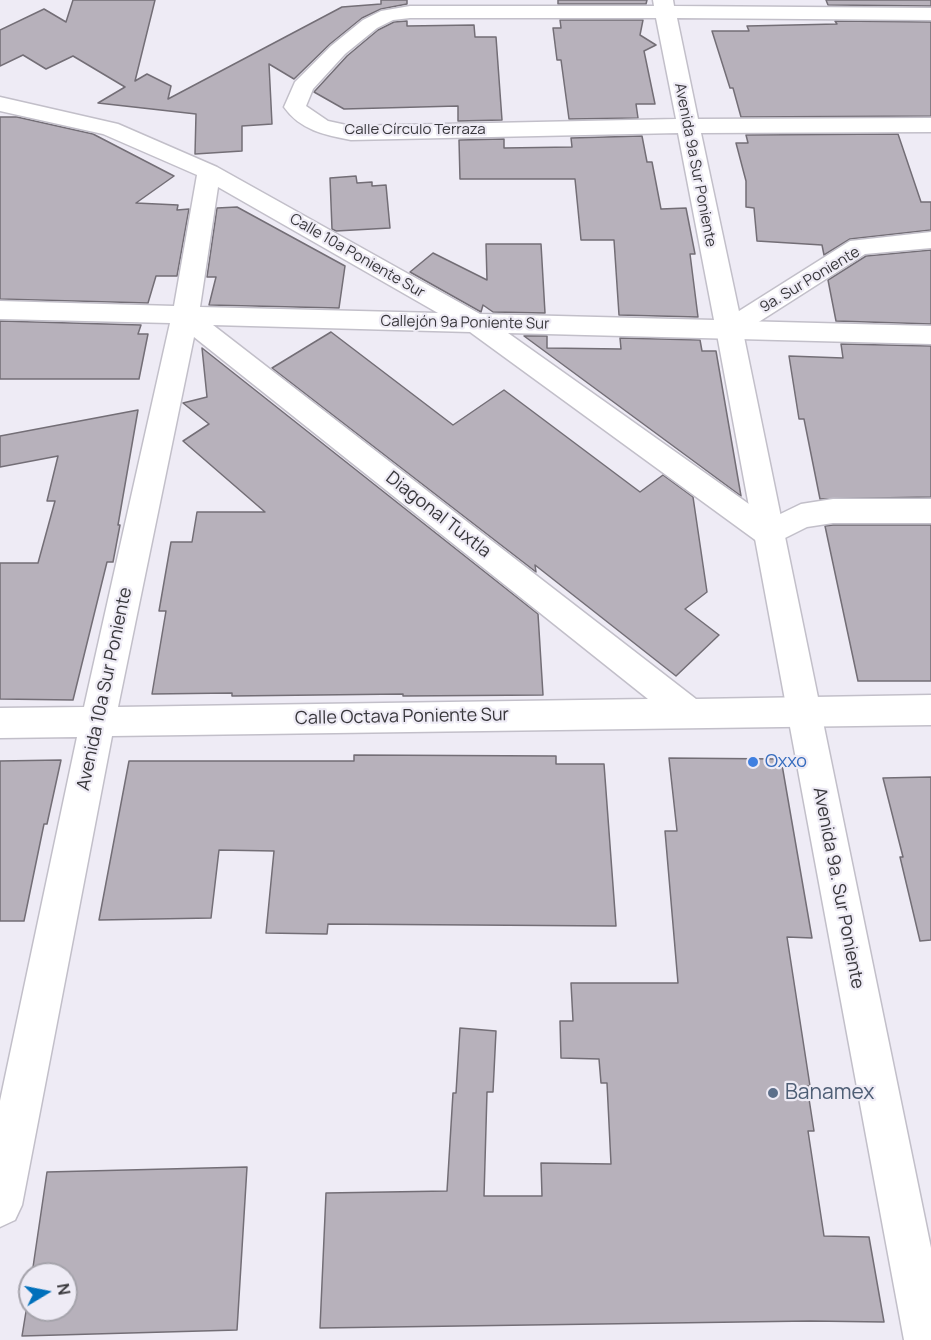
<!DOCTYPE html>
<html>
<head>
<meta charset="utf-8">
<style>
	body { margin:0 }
	#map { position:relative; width:931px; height:1340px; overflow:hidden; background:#eeebf5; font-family:Manrope,sans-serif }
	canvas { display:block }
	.north { position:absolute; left:18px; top:1262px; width:60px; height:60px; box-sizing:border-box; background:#eeebf5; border:2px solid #a5a3ab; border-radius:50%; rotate:80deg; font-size:16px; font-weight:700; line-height:24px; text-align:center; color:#38373b }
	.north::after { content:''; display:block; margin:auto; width:21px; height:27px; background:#0070bb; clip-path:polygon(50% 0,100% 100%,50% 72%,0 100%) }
</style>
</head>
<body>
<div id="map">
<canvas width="931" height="1340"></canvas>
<div class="north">N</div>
</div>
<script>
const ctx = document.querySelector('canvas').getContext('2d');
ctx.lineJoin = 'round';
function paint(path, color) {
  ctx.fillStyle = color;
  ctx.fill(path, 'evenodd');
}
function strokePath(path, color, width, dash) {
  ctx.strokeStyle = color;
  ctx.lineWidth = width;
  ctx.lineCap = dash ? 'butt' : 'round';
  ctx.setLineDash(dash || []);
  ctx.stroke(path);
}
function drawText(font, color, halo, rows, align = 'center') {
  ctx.font = font + ' Manrope,sans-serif';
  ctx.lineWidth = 4.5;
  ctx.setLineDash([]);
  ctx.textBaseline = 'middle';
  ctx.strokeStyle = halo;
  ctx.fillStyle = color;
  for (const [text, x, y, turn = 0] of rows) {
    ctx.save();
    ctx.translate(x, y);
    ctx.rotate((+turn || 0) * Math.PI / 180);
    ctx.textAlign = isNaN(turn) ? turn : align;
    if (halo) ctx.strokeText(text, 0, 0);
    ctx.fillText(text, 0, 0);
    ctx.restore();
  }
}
const building = new Path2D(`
	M 73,0 L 155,0 L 135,81 L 147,74 L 171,86 L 168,99 L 342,7 L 381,4 L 381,0 L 407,0 L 407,4 L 381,9 L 362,18 L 330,44 L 294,79 L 269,64 L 272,124 L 242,126 L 242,151 L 195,154 L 196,114 L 98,103 L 125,87 L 73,56 L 46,69 L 23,55 L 0,66 L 0,30 L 44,9 L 66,22 Z
	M 558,0 L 647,0 L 646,4 L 558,4 Z
	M 826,0 L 931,0 L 931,6 L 828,5 Z
	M 560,20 L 643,20 L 640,35 L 656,45 L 644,51 L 655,104 L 636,104 L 638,118 L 569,119 L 561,60 L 557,60 L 553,28 L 561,28 Z
	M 407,21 L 407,26 L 474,25 L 475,37 L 496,37 L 502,120 L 458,121 L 458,106 L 344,109 L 314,92 L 347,56 L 378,30 L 394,22 Z
	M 835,21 L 931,22 L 931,116 L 741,117 L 733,88 L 730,88 L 712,31 L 749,31 L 747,26 L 837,24 Z
	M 0,117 L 17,117 L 93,134 L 174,176 L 136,203 L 178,205 L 177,210 L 189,209 L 177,276 L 156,276 L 148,303 L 0,299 Z
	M 898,134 L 921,202 L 931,202 L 931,230 L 850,239 L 824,255 L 822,245 L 757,241 L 754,208 L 746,207 L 746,181 L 736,143 L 748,143 L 746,135 Z
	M 642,136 L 647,162 L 652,162 L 661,209 L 686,208 L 695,254 L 690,254 L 698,317 L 619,315 L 614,240 L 581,240 L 575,179 L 460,179 L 459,140 L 504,139 L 504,148 L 572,147 L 571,138 Z
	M 356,176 L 357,183 L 372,182 L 372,186 L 386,185 L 390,228 L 336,231 L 332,229 L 330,178 Z
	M 237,207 L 345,266 L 339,308 L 209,305 L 216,277 L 207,277 L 217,208 Z
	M 486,244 L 541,244 L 545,313 L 493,312 L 483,305 L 481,312 L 410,272 L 433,253 L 487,280 Z
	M 931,250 L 931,324 L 836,321 L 828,280 L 866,256 Z
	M 0,321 L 141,325 L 138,334 L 148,334 L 139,379 L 0,379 Z
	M 331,332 L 453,425 L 504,390 L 640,492 L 663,475 L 693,497 L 707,592 L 685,609 L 719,635 L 676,676 L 535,565 L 536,572 L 272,368 Z
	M 524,336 L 547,336 L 547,348 L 621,349 L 620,338 L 700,340 L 702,351 L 716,351 L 741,496 Z
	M 841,344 L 931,346 L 931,497 L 820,499 L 804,419 L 799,419 L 789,356 L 843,358 Z
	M 202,348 L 538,614 L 543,695 L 403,696 L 403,694 L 232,696 L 232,693 L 152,694 L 166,611 L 159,611 L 171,542 L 192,542 L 197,512 L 265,512 L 183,441 L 209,424 L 183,403 L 207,397 Z
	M 138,410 L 118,525 L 120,525 L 113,562 L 107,562 L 73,700 L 0,699 L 0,563 L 38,563 L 55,501 L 47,501 L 58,456 L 0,467 L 0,436 Z
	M 833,525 L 931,525 L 931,681 L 858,681 L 825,526 Z
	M 354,755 L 556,756 L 556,764 L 604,764 L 616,926 L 328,924 L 327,934 L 266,933 L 274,851 L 219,850 L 211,918 L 99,920 L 129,761 L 354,761 Z
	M 669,758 L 781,759 L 812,938 L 787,937 L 810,1086 L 807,1086 L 814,1131 L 808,1131 L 824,1236 L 869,1237 L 884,1322 L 810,1321 L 320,1328 L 326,1193 L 447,1191 L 453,1093 L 456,1093 L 460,1028 L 496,1031 L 493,1092 L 487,1092 L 484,1196 L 542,1196 L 541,1163 L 611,1164 L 607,1083 L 601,1083 L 599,1059 L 561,1058 L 560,1021 L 573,1021 L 571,983 L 678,983 L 665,831 L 677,831 Z
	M 61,760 L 47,824 L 44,824 L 24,921 L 0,921 L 0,761 Z
	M 931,777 L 931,940 L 920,941 L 900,857 L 903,857 L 883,778 Z
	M 247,1167 L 237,1330 L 22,1336 L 30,1287 L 30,1310 L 66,1310 L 66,1274 L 32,1274 L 47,1172 Z`);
const minor = new Path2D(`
	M 653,0 L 673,0 L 674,6 L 931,8 L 931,20 L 677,18 L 698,119 L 931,118 L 931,132 L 701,133 L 741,321 L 931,326 L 931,344 L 508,333 L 770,519 L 801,504 L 833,499 L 931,499 L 931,523 L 833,523 L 807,527 L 769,546 L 758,542 L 470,332 L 213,325 L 696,699 L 931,695 L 931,725 L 112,736 L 22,1205 L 15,1220 L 0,1227 L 0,1101 L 77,737 L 0,738 L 0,708 L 84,707 L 170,323 L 0,319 L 0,301 L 174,306 L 197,175 L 103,134 L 0,111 L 0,97 L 118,124 L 217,167 L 480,314 L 714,320 L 678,133 L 351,140 C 325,135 300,130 284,107 L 295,82 L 331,46 L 363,20 L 381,11 L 410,6 L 654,6 ZM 410,18 L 656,18 L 676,119 L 351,126 L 328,121 L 306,106 L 313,89 L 345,54 L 377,28 L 393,20 ZM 218,187 L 438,313 L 200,307 ZM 194,337 L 648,699 L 118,707 Z`);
const secondary = new Path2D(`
	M 931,232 L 931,248 L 865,254 L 743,332 L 931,1248 L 931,1340 L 904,1340 L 716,329 L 720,323 L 850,241 Z`);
const markers = [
	[753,762,6,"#3f7fe0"],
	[773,1093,6,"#5c6f8a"]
];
const farStreetnames = [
	["Calle Círculo Terraza",415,130],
	["Avenida 9a Sur Poniente",695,165,79],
	["Calle 10a Poniente Sur",357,256,30],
	["9a. Sur Poniente",810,280,-31],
	["Callejón 9a Poniente Sur",465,323,1]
];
const streetNames = [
	["Diagonal Tuxtla",438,515,38],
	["Avenida 10a Sur Poniente",105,689,-78],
	["Calle Octava Poniente Sur",402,717,-1],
	["Avenida 9a. Sur Poniente",838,888,79]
];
const shopNames = [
	["Oxxo",765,762]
];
const nearServicenames = [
	["Banamex",785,1093]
];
paint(building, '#b7b1bb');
strokePath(building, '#736e76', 1.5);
strokePath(minor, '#c2bfc9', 3);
strokePath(secondary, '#c2bfc9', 3);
paint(minor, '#fff');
paint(secondary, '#fff');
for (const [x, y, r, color] of markers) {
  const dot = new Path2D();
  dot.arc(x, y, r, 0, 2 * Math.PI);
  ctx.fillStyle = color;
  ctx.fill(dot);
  strokePath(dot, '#eeebf5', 2);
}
drawText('15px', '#38373b', '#eeebf5', farStreetnames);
drawText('18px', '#38373b', '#eeebf5', streetNames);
drawText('18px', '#366cbe', '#eeebf5', shopNames, 'left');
drawText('21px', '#4e5e75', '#eeebf5', nearServicenames, 'left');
</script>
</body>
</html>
